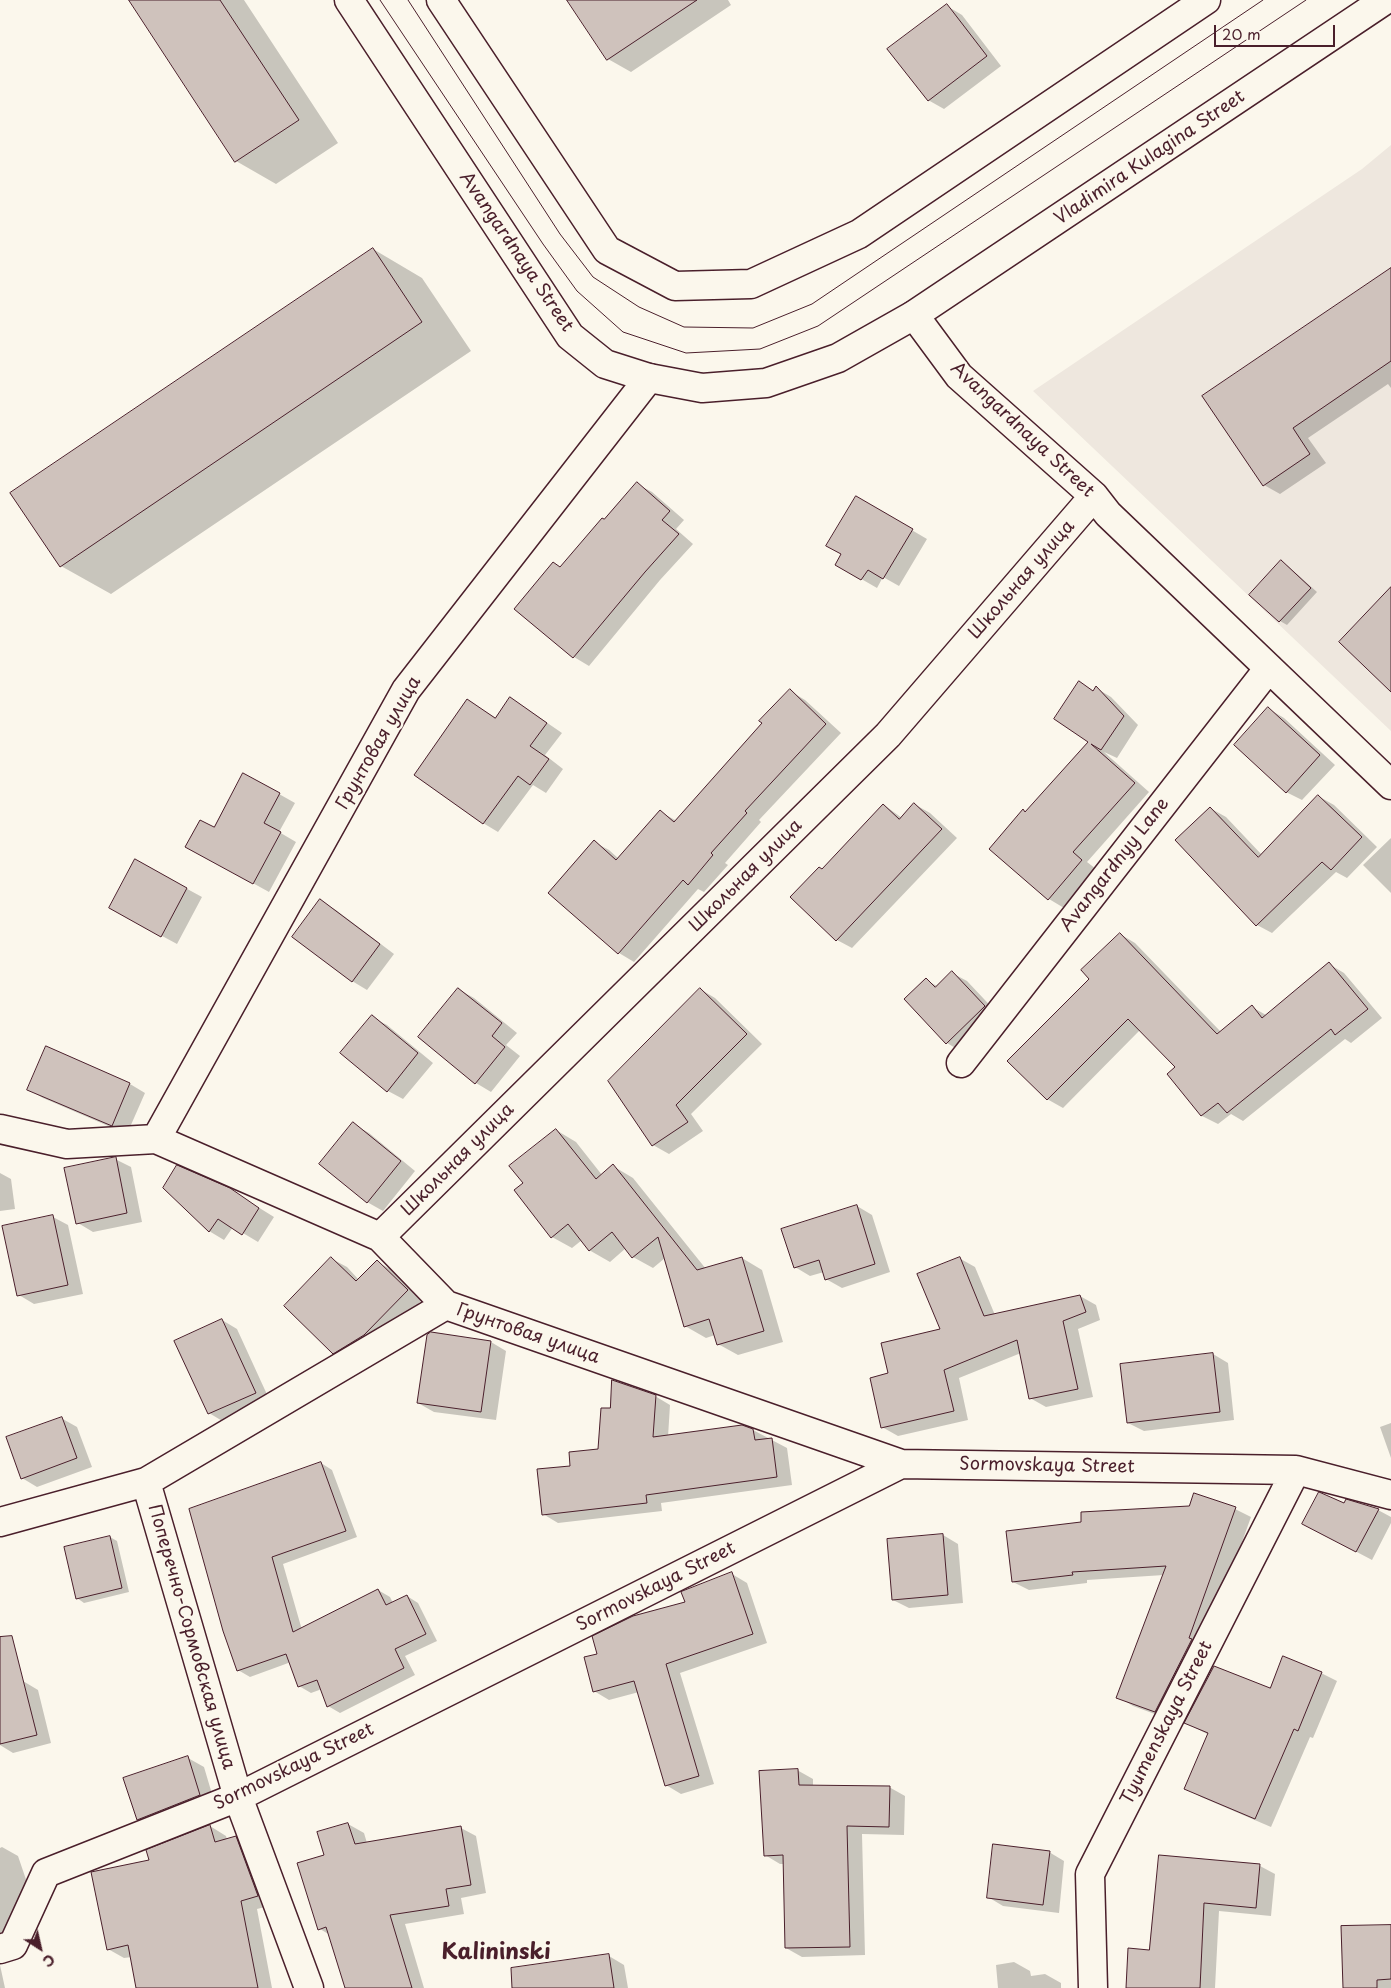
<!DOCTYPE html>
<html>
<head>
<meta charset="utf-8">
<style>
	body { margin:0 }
	#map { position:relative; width:1391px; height:1988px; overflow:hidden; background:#fbf7ec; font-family:"Playpen Sans",sans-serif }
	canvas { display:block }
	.north { position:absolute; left:15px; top:1923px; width:50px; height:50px; -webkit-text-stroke:4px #fbf7ec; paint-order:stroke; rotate:145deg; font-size:14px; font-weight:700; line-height:20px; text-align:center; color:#4a1f2b }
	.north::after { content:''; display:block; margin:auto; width:18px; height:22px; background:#4a1f2b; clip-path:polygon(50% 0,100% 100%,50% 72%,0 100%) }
	.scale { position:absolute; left:1214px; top:25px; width:121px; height:22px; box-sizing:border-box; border:2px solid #4a1f2b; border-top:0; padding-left:6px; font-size:15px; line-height:18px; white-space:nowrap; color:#4a1f2b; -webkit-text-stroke:4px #fbf7ec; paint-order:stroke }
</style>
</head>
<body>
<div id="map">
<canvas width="1391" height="1988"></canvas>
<div class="north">С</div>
<div class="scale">20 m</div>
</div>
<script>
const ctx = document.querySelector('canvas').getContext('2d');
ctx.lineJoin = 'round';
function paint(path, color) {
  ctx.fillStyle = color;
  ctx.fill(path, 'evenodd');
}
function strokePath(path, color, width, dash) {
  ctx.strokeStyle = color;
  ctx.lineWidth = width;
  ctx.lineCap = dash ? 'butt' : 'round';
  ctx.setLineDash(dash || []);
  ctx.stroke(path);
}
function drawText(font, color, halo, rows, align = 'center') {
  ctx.font = font + ' "Playpen Sans",sans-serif';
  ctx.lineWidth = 4.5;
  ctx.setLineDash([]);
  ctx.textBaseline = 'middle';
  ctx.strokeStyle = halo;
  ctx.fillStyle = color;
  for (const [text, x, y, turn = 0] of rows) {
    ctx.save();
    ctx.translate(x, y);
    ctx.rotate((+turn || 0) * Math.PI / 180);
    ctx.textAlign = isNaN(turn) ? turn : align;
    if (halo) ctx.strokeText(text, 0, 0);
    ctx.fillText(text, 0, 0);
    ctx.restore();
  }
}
const built = new Path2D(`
	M 1391,145 L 1391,731 L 1033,391 L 1362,169 Z`);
const shadow = new Path2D(`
	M 130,0 L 244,0 L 338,143 L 276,184 L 236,161 Z
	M 568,0 L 728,0 L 731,5 L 631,72 L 608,59 Z
	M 947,6 L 962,15 L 1001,66 L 944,109 L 928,100 Z
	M 373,249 L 422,278 L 471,351 L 111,594 L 61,566 Z
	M 1391,269 L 1391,388 L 1388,384 L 1308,438 L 1326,463 L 1280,494 L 1264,485 L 1203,396 Z
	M 637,484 L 652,492 L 684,520 L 676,529 L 693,544 L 660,580 L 589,666 L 574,657 L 516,609 L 561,568 Z
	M 857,498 L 927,539 L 899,586 L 883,577 L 877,588 L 837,565 L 843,554 Z
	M 1281,562 L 1288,566 L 1317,592 L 1287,625 L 1280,621 L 1251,594 Z
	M 1079,683 L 1094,691 L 1096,688 L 1111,697 L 1138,725 L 1117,758 L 1104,752 L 1149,792 L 1087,862 L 1096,869 L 1064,908 L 1049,899 L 1026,813 L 1090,742 Z
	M 790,691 L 805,700 L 841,733 L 759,820 L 761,822 L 725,863 L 728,865 L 704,892 L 698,889 L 634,962 L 619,953 L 594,842 L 609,850 L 619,859 L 660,812 L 677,821 Z
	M 511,698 L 562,733 L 545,755 L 563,769 L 546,793 L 533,785 L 498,832 L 483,823 L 468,701 L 496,718 Z
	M 1269,709 L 1284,718 L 1335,765 L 1302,800 L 1286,792 Z
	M 279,794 L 295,803 L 279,832 L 296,842 L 269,892 L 202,855 L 214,829 Z
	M 1318,796 L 1334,805 L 1377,847 L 1347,878 L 1336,872 L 1272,933 L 1257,925 L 1210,808 L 1226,817 L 1262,855 Z
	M 914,804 L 930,813 L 957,838 L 852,948 L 837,940 L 822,870 L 884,805 L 902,818 Z
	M 1391,838 L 1391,893 L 1363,865 Z
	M 136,861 L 202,897 L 177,944 L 125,916 Z
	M 320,901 L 336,910 L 394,954 L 367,990 L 352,981 Z
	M 1120,934 L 1135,943 L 1221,1032 L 1252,1007 L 1266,1015 L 1329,964 L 1344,973 L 1382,1018 L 1351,1043 L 1345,1039 L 1243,1121 L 1231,1114 L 1218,1124 L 1202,1116 L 1169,1074 L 1177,1067 L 1140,1030 L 1063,1108 L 1047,1099 L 1091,979 Z
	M 952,973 L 967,981 L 1000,1016 L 962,1052 L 947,1043 L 926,980 L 937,986 Z
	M 458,989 L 474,998 L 517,1033 L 506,1045 L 520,1056 L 491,1092 L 476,1083 Z
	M 700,989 L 715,998 L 762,1044 L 691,1114 L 703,1131 L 669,1154 L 653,1145 L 610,1081 Z
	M 372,1017 L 387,1025 L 433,1063 L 403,1099 L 388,1091 Z
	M 130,1084 L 145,1093 L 127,1134 L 43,1098 L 28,1089 Z
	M 353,1124 L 369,1133 L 415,1171 L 383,1211 L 367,1202 Z
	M 556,1130 L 576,1142 L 602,1175 L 613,1166 L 633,1178 L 706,1269 L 742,1258 L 762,1270 L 783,1342 L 738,1355 L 718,1344 L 715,1335 L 706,1338 L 685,1326 L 665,1258 L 653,1268 L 633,1257 L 626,1248 L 610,1262 L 589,1250 L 582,1240 L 572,1248 L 552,1237 L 525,1183 Z
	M 115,1159 L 131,1167 L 142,1222 L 93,1232 L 78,1223 Z
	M 0,1173 L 11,1179 L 15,1209 L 0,1211 Z
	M 164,1188 L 245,1199 L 274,1217 L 258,1242 L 233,1227 L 224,1240 L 209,1231 Z
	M 857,1206 L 872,1215 L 890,1272 L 842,1288 L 826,1279 L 824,1272 L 810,1276 L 795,1267 Z
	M 53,1217 L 68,1225 L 83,1294 L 34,1304 L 19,1295 Z
	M 959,1258 L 975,1267 L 995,1315 L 1080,1296 L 1096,1305 L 1100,1320 L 1078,1329 L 1093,1397 L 1046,1407 L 1030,1398 L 1021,1353 L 959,1378 L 968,1420 L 898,1436 L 882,1427 L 889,1374 L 941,1330 Z
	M 332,1259 L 347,1267 L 359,1280 L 377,1262 L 392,1270 L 422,1300 L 379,1344 L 349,1361 L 334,1353 Z
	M 222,1320 L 237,1329 L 270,1401 L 224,1422 L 209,1413 Z
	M 491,1342 L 506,1351 L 496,1420 L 434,1412 L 418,1403 Z
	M 1213,1354 L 1228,1363 L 1234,1420 L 1144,1431 L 1128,1423 Z
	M 655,1396 L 670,1405 L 668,1437 L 753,1430 L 787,1448 L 792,1485 L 661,1503 L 662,1511 L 558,1523 L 543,1514 L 572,1467 L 599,1450 L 611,1410 Z
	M 61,1418 L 77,1427 L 92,1467 L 37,1487 L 22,1478 Z
	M 1391,1423 L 1391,1458 L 1380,1427 Z
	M 321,1463 L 332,1470 L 357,1537 L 283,1564 L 302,1630 L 378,1590 L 390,1597 L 393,1603 L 407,1596 L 418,1603 L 437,1641 L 405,1656 L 415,1675 L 340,1713 L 328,1706 L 322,1689 L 311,1693 L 299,1686 L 291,1662 L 250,1677 L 238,1670 L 224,1630 Z
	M 1235,1509 L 1251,1517 L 1204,1647 L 1171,1720 L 1133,1706 L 1118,1697 L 1164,1575 L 1087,1580 L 1087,1583 L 1029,1590 L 1013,1582 L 1082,1523 Z
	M 1378,1510 L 1391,1517 L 1391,1523 L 1372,1560 L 1319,1532 Z
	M 943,1535 L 958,1544 L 963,1603 L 909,1608 L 893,1600 Z
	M 110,1537 L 117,1541 L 129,1592 L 84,1603 L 77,1598 Z
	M 732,1574 L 747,1583 L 767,1643 L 680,1673 L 714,1784 L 681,1794 L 666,1785 L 639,1692 L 609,1700 L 594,1691 L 598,1655 L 687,1603 Z
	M 1321,1673 L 1337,1681 L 1313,1738 L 1310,1737 L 1271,1827 L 1201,1797 L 1186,1788 L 1209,1735 L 1186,1723 L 1271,1690 Z
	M 23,1681 L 38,1690 L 51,1743 L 13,1753 L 0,1745 L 0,1686 Z
	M 188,1758 L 204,1767 L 215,1804 L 153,1828 L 138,1820 Z
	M 797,1770 L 813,1779 L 813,1786 L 889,1787 L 905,1796 L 904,1835 L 862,1834 L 865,1955 L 802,1957 L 786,1948 L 784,1864 L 780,1864 L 765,1855 Z
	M 348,1824 L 364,1833 L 367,1843 L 461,1828 L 476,1836 L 486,1893 L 461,1898 L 464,1914 L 405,1924 L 424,1988 L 346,1988 L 330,1935 L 320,1929 L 326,1855 Z
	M 210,1826 L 226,1836 L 227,1840 L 236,1837 L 252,1846 L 273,1905 L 257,1909 L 272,1988 L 137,1988 L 132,1957 L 124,1958 L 108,1949 L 151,1861 Z
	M 2,1847 L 18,1856 L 34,1903 L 24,1924 L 0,1933 L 0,1848 Z
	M 1049,1852 L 1064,1861 L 1059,1913 L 1003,1906 L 988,1897 Z
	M 1160,1856 L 1260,1866 L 1275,1874 L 1271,1916 L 1219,1911 L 1215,1988 L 1127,1988 L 1151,1951 Z
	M 1391,1926 L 1391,1988 L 1344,1988 Z
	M 609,1956 L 624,1965 L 628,1988 L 573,1988 Z
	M 1014,1962 L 1030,1971 L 1031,1976 L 1045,1974 L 1061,1983 L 1061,1988 L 998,1988 L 996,1965 Z
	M 0,1965 L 5,1988 L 0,1988 Z`);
const building = new Path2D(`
	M 129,0 L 220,0 L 299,120 L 235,162 Z
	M 567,0 L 697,0 L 607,60 Z
	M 947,4 L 987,56 L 928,101 L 887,49 Z
	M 373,248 L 422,322 L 60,567 L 10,493 Z
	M 1391,268 L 1391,361 L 1293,428 L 1310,454 L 1263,486 L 1202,396 Z
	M 637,482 L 670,511 L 662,520 L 679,534 L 645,572 L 573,658 L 514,609 L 553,562 L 560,567 L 602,518 L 604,519 Z
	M 856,496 L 913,529 L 883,579 L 868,570 L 861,580 L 835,565 L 841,554 L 826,546 Z
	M 1281,560 L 1311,588 L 1279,622 L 1249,595 Z
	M 1391,587 L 1391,692 L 1339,642 Z
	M 1079,681 L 1093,691 L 1096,686 L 1124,716 L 1101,750 L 1091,744 L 1135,783 L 1073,852 L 1082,860 L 1048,900 L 989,849 L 1023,809 L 1025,812 L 1088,742 L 1054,719 Z
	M 790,689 L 826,724 L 745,811 L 747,813 L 711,853 L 713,855 L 688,885 L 683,880 L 618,954 L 548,893 L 594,840 L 616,860 L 660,810 L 674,822 L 762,723 L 759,721 Z
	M 510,697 L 547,723 L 530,746 L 549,759 L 530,785 L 518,776 L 483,824 L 414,775 L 467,699 L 495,718 Z
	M 1268,707 L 1320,755 L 1286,793 L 1234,745 Z
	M 243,773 L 280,793 L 264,823 L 281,832 L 253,884 L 185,847 L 200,820 L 214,827 Z
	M 1318,795 L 1362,837 L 1331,870 L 1322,862 L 1256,926 L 1175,840 L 1210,807 L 1258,857 Z
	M 914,803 L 942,829 L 836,941 L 790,897 L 819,867 L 822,869 L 883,804 L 899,819 Z
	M 135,859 L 187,888 L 161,937 L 109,908 Z
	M 320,899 L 380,944 L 352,982 L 292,937 Z
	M 1120,933 L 1217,1034 L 1252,1005 L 1262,1018 L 1329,962 L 1368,1009 L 1335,1035 L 1331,1029 L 1227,1113 L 1218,1103 L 1201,1116 L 1167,1074 L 1175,1067 L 1128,1019 L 1047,1100 L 1007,1061 L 1089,979 L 1081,970 Z
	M 952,971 L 985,1006 L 946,1044 L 904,999 L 926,978 L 935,987 Z
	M 458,988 L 502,1023 L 492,1036 L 505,1047 L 475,1084 L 418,1037 Z
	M 700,988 L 747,1034 L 676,1105 L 688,1122 L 652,1146 L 608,1081 Z
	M 372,1015 L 418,1053 L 387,1092 L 340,1053 Z
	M 46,1046 L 130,1083 L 112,1126 L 27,1090 Z
	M 353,1122 L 401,1161 L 367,1203 L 319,1164 Z
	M 556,1129 L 596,1179 L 613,1164 L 697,1270 L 742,1257 L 764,1331 L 717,1345 L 709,1319 L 684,1327 L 658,1237 L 632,1258 L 612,1232 L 589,1251 L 568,1224 L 551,1238 L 514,1190 L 523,1183 L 509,1166 Z
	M 116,1157 L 127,1213 L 76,1224 L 64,1168 Z
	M 177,1165 L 230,1188 L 259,1208 L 242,1235 L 218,1219 L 209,1232 L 163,1188 Z
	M 857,1205 L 875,1264 L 825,1280 L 819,1260 L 794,1268 L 781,1229 Z
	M 53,1215 L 68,1285 L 17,1296 L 2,1226 Z
	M 331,1257 L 356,1281 L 377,1260 L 408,1290 L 364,1335 L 333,1354 L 284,1306 Z
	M 960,1257 L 984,1316 L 1080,1295 L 1086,1312 L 1063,1321 L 1078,1389 L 1029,1399 L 1017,1340 L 944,1370 L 954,1411 L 881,1428 L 870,1378 L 888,1373 L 881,1343 L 940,1329 L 917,1274 Z
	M 222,1319 L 256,1393 L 208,1414 L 174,1341 Z
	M 431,1332 L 491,1341 L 481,1412 L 417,1403 L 427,1335 Z
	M 1213,1353 L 1220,1412 L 1127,1423 L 1120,1364 Z
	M 612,1380 L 656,1395 L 653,1437 L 742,1425 L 753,1429 L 755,1440 L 772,1438 L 777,1477 L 646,1495 L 647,1503 L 542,1515 L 537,1469 L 570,1466 L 569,1452 L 598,1449 L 601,1408 L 610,1408 Z
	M 62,1417 L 77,1458 L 21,1479 L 6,1437 Z
	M 321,1462 L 346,1531 L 272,1557 L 293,1632 L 378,1589 L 386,1605 L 407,1595 L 426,1634 L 395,1649 L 404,1668 L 327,1707 L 317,1680 L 298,1687 L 286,1654 L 237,1671 L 223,1631 L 189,1509 Z
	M 1319,1492 L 1344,1503 L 1346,1499 L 1379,1509 L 1356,1552 L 1302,1524 Z
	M 1194,1493 L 1236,1507 L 1189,1638 L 1192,1639 L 1155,1712 L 1116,1698 L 1166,1566 L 1072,1572 L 1073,1575 L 1012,1582 L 1006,1531 L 1081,1522 L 1081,1512 L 1189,1506 Z
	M 943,1534 L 948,1595 L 892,1600 L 887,1539 Z
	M 110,1536 L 122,1588 L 76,1599 L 64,1547 Z
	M 732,1572 L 753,1634 L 666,1664 L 699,1776 L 665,1786 L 634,1681 L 593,1692 L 584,1657 L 597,1654 L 592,1636 L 633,1616 L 685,1602 L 681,1592 Z
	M 12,1636 L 37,1735 L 0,1744 L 0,1637 Z
	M 1283,1656 L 1322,1672 L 1298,1731 L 1294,1729 L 1255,1819 L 1184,1789 L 1208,1733 L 1184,1723 L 1214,1666 L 1270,1688 Z
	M 188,1756 L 200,1795 L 137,1820 L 123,1778 Z
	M 798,1769 L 799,1785 L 890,1786 L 889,1827 L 847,1826 L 850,1947 L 785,1948 L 783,1855 L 764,1856 L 759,1771 Z
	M 348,1823 L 355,1844 L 461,1826 L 471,1885 L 446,1889 L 449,1906 L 390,1915 L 412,1988 L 345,1988 L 326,1927 L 318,1930 L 297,1863 L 324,1855 L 317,1832 Z
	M 210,1825 L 215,1842 L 236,1836 L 258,1896 L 241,1901 L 258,1988 L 136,1988 L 128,1945 L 107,1950 L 91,1872 L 149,1860 L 146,1850 Z
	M 993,1844 L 1050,1851 L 1043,1905 L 987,1898 Z
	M 1159,1855 L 1260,1864 L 1256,1908 L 1204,1903 L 1200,1988 L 1126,1988 L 1128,1948 L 1149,1950 Z
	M 1391,1925 L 1391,1979 L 1377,1980 L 1377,1988 L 1343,1988 L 1341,1926 Z
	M 609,1954 L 614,1988 L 512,1988 L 511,1968 Z`);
const minor = new Path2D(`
	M 914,315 L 959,376 L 1094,496 L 1108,514 L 1391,785
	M 961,1063 L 1269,668
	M 0,1129 L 67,1144 L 156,1139 L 380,1237 L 446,1305 L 901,1464
	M 156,1139 L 406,690 L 649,378
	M 380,1237 L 888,735 L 1094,496
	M 146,1482 L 238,1797 L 309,1988
	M 0,1522 L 146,1482 L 446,1305
	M 0,1949 L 13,1945 L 46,1873 L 238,1797 L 901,1464 L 1296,1470 L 1391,1495
	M 1093,1988 L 1090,1874 L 1296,1470`);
const secondary = new Path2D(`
	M 349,0 L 570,336 L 605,364 L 649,378 L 702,388 L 766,383 L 838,358 L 914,315 L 1385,0
	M 441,0 L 607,250 L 675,286 L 751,284 L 859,234 L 1206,0`);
const tram = new Path2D(`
	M 380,0 L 543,244 L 577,291 L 623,332 L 686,353 L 760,349 L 818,326 L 1306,0
	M 408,0 L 560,234 L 593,277 L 639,307 L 684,327 L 753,328 L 812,304 L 1263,0`);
const streetNames = [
	["Vladimira Kulagina Street",1150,158,-34],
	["Avangardnaya Street",516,252,56],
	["Avangardnaya Street",1022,430,43],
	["Школьная улица",1022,580,-49],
	["Грунтовая улица",379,743,-60],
	["Avangardnyy Lane",1115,865,-52],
	["Школьная улица",746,876,-45],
	["Школьная улица",458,1160,-45],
	["Грунтовая улица",528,1334,19],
	["Sormovskaya Street",1047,1466,1],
	["Sormovskaya Street",656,1587,-27],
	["Поперечно-Сормовская улица",191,1637,74],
	["Tyumenskaya Street",1167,1723,-63],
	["Sormovskaya Street",294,1767,-26]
];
const districtNames = [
	["Kalininski",496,1953]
];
paint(built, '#eee7de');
paint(shadow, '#0003');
paint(building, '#cfc2bc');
strokePath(building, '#4a1f2b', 1);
strokePath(minor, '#4a1f2b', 31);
strokePath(secondary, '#4a1f2b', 31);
strokePath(minor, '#fbf7ec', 28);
strokePath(secondary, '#fbf7ec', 28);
strokePath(tram, '#4a1f2b', 1);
drawText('18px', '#4a1f2b', '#fbf7ec', streetNames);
drawText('bold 22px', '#4a1f2b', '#fbf7ec', districtNames);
</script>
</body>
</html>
